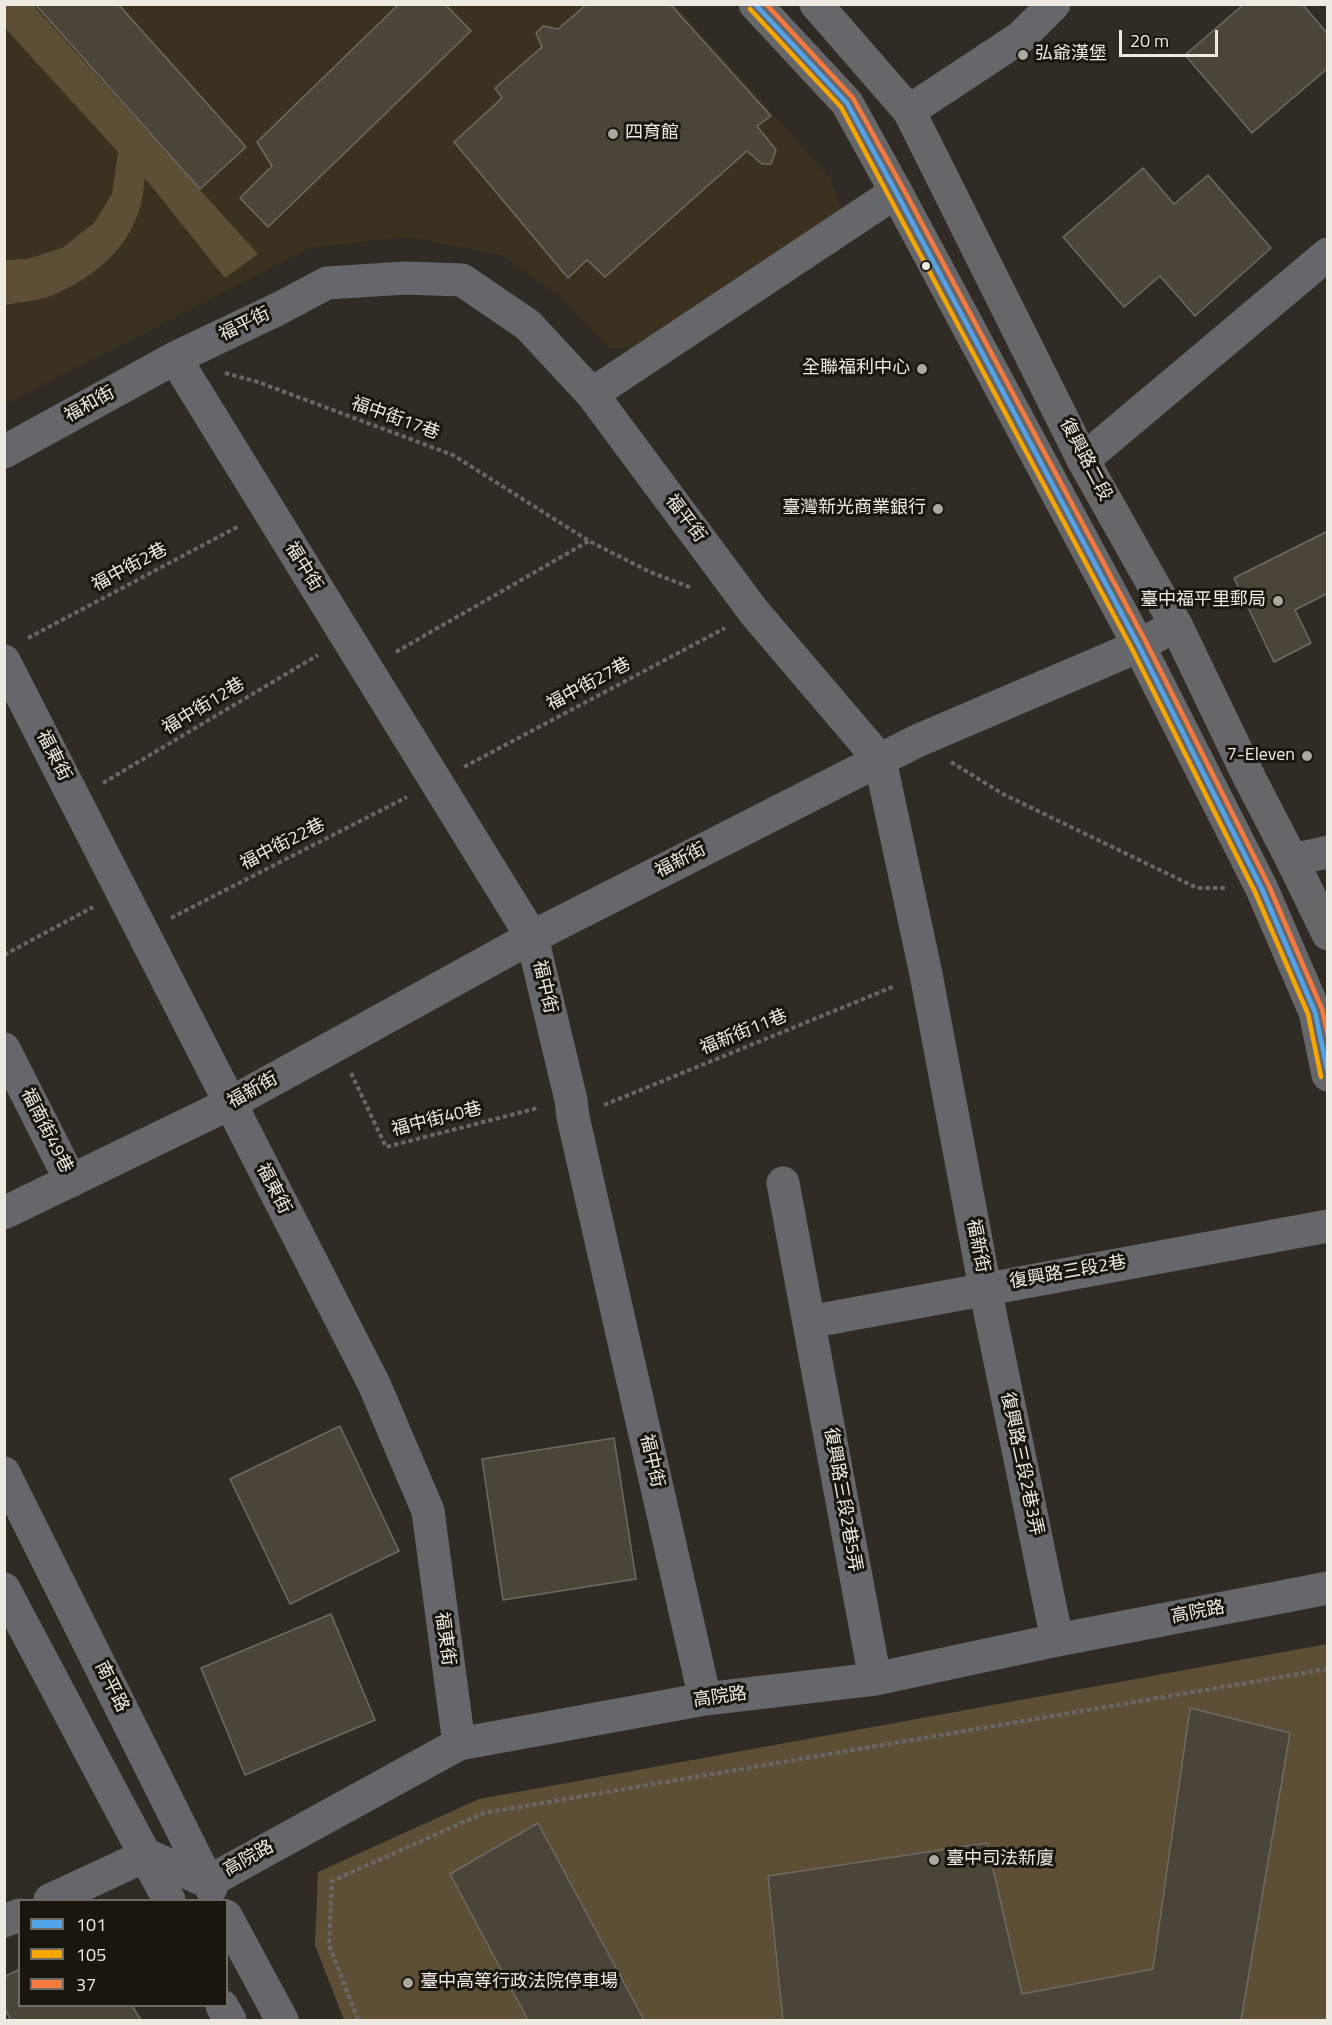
<!DOCTYPE html>
<html>
<head>
<meta charset="utf-8">
<style>
	body { margin:0 }
	#map { position:relative; width:1332px; height:2025px; overflow:hidden; background:#302c25; font-family:"Titillium Web",sans-serif }
	canvas { display:block }
	.frame { position:absolute; inset:0; border:6px solid #eeeae2; pointer-events:none }
	.legend { position:absolute; left:18px; top:1899px; width:210px; height:108px; box-sizing:border-box; background:#191610; border:2px solid #6e6b64; margin:0; padding:8px 10px; list-style:none; font-size:18px; color:#eeeae2 }
	.legend li { display:flex; align-items:center; gap:12px; height:30px }
	.legend b { width:30px; border:2px solid #6e6b64 }
	.scale { position:absolute; left:1119px; top:30px; width:99px; height:27px; box-sizing:border-box; border:3px solid #eeeae2; border-top:0; padding-left:8px; font-size:18px; line-height:21px; white-space:nowrap; color:#eeeae2; -webkit-text-stroke:4px #191610; paint-order:stroke }
</style>
</head>
<body>
<div id="map">
<canvas width="1332" height="2025"></canvas>
<div class="frame"></div>
<ul class="legend">
<li><b style="height:8px;background:#53a3e8"></b>101</li>
<li><b style="height:8px;background:#f7a600"></b>105</li>
<li><b style="height:8px;background:#f6793e"></b>37</li>
</ul>
<div class="scale">20 m</div>
</div>
<script>
const ctx = document.querySelector('canvas').getContext('2d');
ctx.lineJoin = 'round';
function paint(path, color) {
  ctx.fillStyle = color;
  ctx.fill(path, 'evenodd');
}
function strokePath(path, color, width, dash) {
  ctx.strokeStyle = color;
  ctx.lineWidth = width;
  ctx.lineCap = dash ? 'butt' : 'round';
  ctx.setLineDash(dash || []);
  ctx.stroke(path);
}
function drawText(font, color, halo, rows, align = 'center') {
  ctx.font = font + ' "Titillium Web","Noto Sans TC",sans-serif';
  ctx.lineWidth = 6;
  ctx.setLineDash([]);
  ctx.textBaseline = 'middle';
  ctx.strokeStyle = halo;
  ctx.fillStyle = color;
  for (const [text, x, y, turn = 0] of rows) {
    ctx.save();
    ctx.translate(x, y);
    ctx.rotate((+turn || 0) * Math.PI / 180);
    ctx.textAlign = isNaN(turn) ? turn : align;
    if (halo) ctx.strokeText(text, 0, 0);
    ctx.fillText(text, 0, 0);
    ctx.restore();
  }
}
const built = new Path2D(`
	M 5,5 L 676,5 L 831,179 L 843,214 L 641,350 L 609,348 L 563,299 L 502,255 L 408,237 L 313,247 L 5,404 Z`);
const green = new Path2D(`
	M 5,4 L 33,5 L 258,254 L 225,278 L 145,178 C 143,189 143,201 139,211 C 126,252 89,280 51,296 C 37,301 19,302 5,305 L 5,260 L 27,259 L 62,248 L 94,223 L 112,194 L 118,152 L 5,28 Z
	M 1327,1644 L 1327,2020 L 344,2020 L 315,1945 L 318,1872 L 479,1799 Z`);
const building = new Path2D(`
	M 35,4 L 118,4 L 246,147 L 200,189 Z
	M 399,4 L 445,4 L 471,31 L 268,227 L 240,198 L 272,166 L 257,142 Z
	M 587,4 L 670,4 L 771,116 L 757,126 L 776,150 L 771,164 L 762,164 L 747,151 L 605,277 L 587,260 L 568,278 L 454,142 L 502,98 L 495,88 L 542,47 L 536,33 L 543,26 L 558,29 Z
	M 1244,4 L 1302,4 L 1328,34 L 1328,68 L 1252,133 L 1185,55 Z
	M 1143,168 L 1174,204 L 1208,175 L 1271,248 L 1195,316 L 1160,276 L 1124,307 L 1063,237 Z
	M 1328,531 L 1328,593 L 1295,610 L 1311,643 L 1274,662 L 1234,578 Z
	M 340,1426 L 399,1551 L 290,1604 L 230,1479 Z
	M 614,1438 L 636,1579 L 503,1600 L 482,1459 Z
	M 331,1614 L 375,1720 L 245,1775 L 201,1668 Z
	M 1190,1708 L 1290,1733 L 1241,2020 L 783,2020 L 768,1876 L 987,1843 L 1022,1994 L 1153,1969 Z
	M 538,1823 L 644,2020 L 528,2020 L 450,1874 Z
	M 20,1969 L 20,2006 L 132,2006 L 141,2020 L 11,2020 L 4,2008 L 4,1977 Z`);
const path = new Path2D(`
	M 225,373 L 258,382 L 453,455 L 589,541 L 650,572 L 692,588
	M 28,638 L 239,526
	M 396,652 L 589,541
	M 951,762 L 1003,794 L 1197,888 L 1225,888
	M 464,767 L 725,628
	M 103,783 L 318,655
	M 171,918 L 407,797
	M 4,955 L 93,907
	M 351,1073 L 386,1147 L 538,1108
	M 604,1105 L 895,986
	M 358,2020 L 329,1945 L 332,1881 L 484,1813 L 1328,1669`);
const minor = new Path2D(`
	M 909,111 L 1021,37 L 1054,4
	M 175,358 L 532,937 L 571,1100 L 573,1117 L 705,1699
	M 592,394 L 896,192
	M 4,452 L 175,358 L 278,309 L 327,283 L 406,278 L 462,280 L 528,325 L 592,394 L 754,612 L 880,760 L 926,974 L 985,1288 L 1057,1640
	M 1083,460 L 1328,254
	M 4,661 L 374,1384 L 428,1511 L 459,1744
	M 1292,860 L 1328,852
	M 4,1049 L 71,1181
	M 783,1183 L 875,1679
	M 4,1213 L 229,1104 L 532,937 L 917,741 L 1139,646 L 1176,625
	M 809,1322 L 1328,1226
	M 4,1473 L 211,1888
	M 4,1589 L 169,1900
	M 50,1900 L 147,1855 L 208,1882 L 459,1744 L 705,1699 L 875,1679 L 1057,1640 L 1328,1588
	M 226,1916 L 282,2020
	M 4,1921 L 20,1915
	M 222,2006 L 230,2020`);
const major = new Path2D(`
	M 755,4 L 847,103 L 896,192 L 1139,646 L 1262,889 L 1315,1012 L 1328,1075
	M 816,4 L 909,111 L 1083,460 L 1176,625 L 1250,779 L 1292,860 L 1328,934`);
const bus1 = new Path2D(`
	M 755,4 L 847,103 L 896,192 L 1139,646 L 1262,889 L 1315,1012 L 1328,1073`);
const bus2 = new Path2D(`
	M 750,9 L 841,107 L 1132,649 L 1255,892 L 1308,1014 L 1321,1077`);
const bus3 = new Path2D(`
	M 766,4 L 853,98 L 903,188 L 1146,642 L 1269,886 L 1322,1009 L 1328,1035`);
const markers = [
	[1023,55,6,"#aca8a0"],
	[613,134,6,"#aca8a0"],
	[926,266,5,"#eeeae2"],
	[922,369,6,"#aca8a0"],
	[938,509,6,"#aca8a0"],
	[1278,601,6,"#aca8a0"],
	[1307,756,6,"#aca8a0"],
	[934,1860,6,"#aca8a0"],
	[408,1983,6,"#aca8a0"]
];
const poiNames = [
	["弘爺漢堡",1035,55],
	["四育館",625,134],
	["全聯福利中心",910,369,"right"],
	["臺灣新光商業銀行",926,509,"right"],
	["臺中福平里郵局",1266,601,"right"],
	["7-Eleven",1295,756,"right"],
	["臺中司法新廈",946,1860],
	["臺中高等行政法院停車場",420,1983]
];
const streetNames = [
	["福平街",245,325,-26],
	["福和街",90,405,-29],
	["福中街17巷",395,419,20],
	["復興路二段",1085,460,62],
	["福平街",685,519,53],
	["福中街",303,567,58],
	["福中街2巷",130,568,-28],
	["福中街27巷",589,685,-28],
	["福中街12巷",204,707,-31],
	["福東街",53,756,63],
	["福中街22巷",283,845,-27],
	["福新街",681,861,-27],
	["福中街",544,987,77],
	["福新街11巷",744,1033,-22],
	["福新街",253,1091,-29],
	["福中街40巷",437,1120,-14],
	["福南街49巷",46,1131,63],
	["福東街",273,1189,63],
	["福新街",977,1246,79],
	["復興路三段2巷",1068,1273,-10],
	["福中街",651,1461,77],
	["復興路三段2巷3弄",1021,1464,78],
	["復興路三段2巷5弄",842,1500,80],
	["高院路",1198,1613,-11],
	["福東街",444,1639,82],
	["南平路",111,1687,64],
	["高院路",720,1698,-8],
	["高院路",249,1859,-29]
];
paint(built, '#3a3120');
paint(green, '#5c4f36');
paint(building, '#4b4539');
strokePath(building, '#6e6a64', 1.5);
strokePath(path, '#686766', 4, [4.5, 3]);
strokePath(minor, '#66676b', 33);
strokePath(major, '#67676a', 33);
strokePath(bus1, '#53a3e8', 4.5);
strokePath(bus2, '#f7a600', 4.5);
strokePath(bus3, '#f6793e', 4.5);
for (const [x, y, r, color] of markers) {
  const dot = new Path2D();
  dot.arc(x, y, r, 0, 2 * Math.PI);
  ctx.fillStyle = color;
  ctx.fill(dot);
  strokePath(dot, '#191610', 2);
}
drawText('18px', '#eeeae2', '#191610', poiNames, 'left');
drawText('18px', '#eeeae2', '#191610', streetNames);
</script>
</body>
</html>
